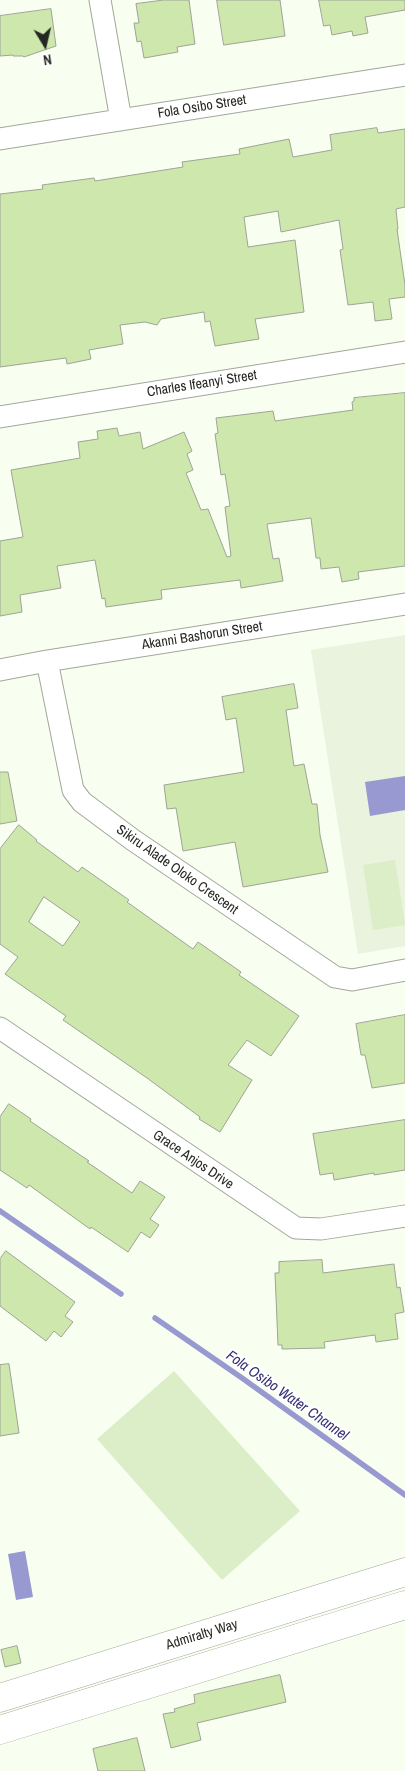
<!DOCTYPE html>
<html>
<head>
<meta charset="utf-8">
<style>
	body { margin:0 }
	#map { position:relative; width:405px; height:1771px; overflow:hidden; background:#f8fff0; font-family:"Archivo Narrow",sans-serif }
	canvas { display:block }
	.north { position:absolute; left:20px; top:20px; width:50px; height:50px; -webkit-text-stroke:4px #fff; paint-order:stroke; rotate:171deg; font-size:14px; font-weight:700; line-height:20px; text-align:center; color:#252822 }
	.north::after { content:''; display:block; margin:auto; width:18px; height:22px; background:#252822; clip-path:polygon(50% 0,100% 100%,50% 72%,0 100%) }
</style>
</head>
<body>
<div id="map">
<canvas width="405" height="1771"></canvas>
<div class="north">N</div>
</div>
<script>
const ctx = document.querySelector('canvas').getContext('2d');
ctx.lineJoin = 'round';
function paint(path, color) {
  ctx.fillStyle = color;
  ctx.fill(path, 'evenodd');
}
function strokePath(path, color, width, dash) {
  ctx.strokeStyle = color;
  ctx.lineWidth = width;
  ctx.lineCap = dash ? 'butt' : 'round';
  ctx.setLineDash(dash || []);
  ctx.stroke(path);
}
function drawText(font, color, halo, rows, align = 'center') {
  ctx.font = font + ' "Archivo Narrow",sans-serif';
  ctx.lineWidth = 4.5;
  ctx.setLineDash([]);
  ctx.textBaseline = 'middle';
  ctx.strokeStyle = halo;
  ctx.fillStyle = color;
  for (const [text, x, y, turn = 0] of rows) {
    ctx.save();
    ctx.translate(x, y);
    ctx.rotate((+turn || 0) * Math.PI / 180);
    ctx.textAlign = isNaN(turn) ? turn : align;
    if (halo) ctx.strokeText(text, 0, 0);
    ctx.fillText(text, 0, 0);
    ctx.restore();
  }
}
const built = new Path2D(`
	M 405,635 L 405,946 L 358,954 L 311,650 Z`);
const green = new Path2D(`
	M 395,860 L 405,925 L 373,930 L 363,865 Z
	M 174,1371 L 300,1511 L 222,1580 L 97,1439 Z`);
const water = new Path2D(`
	M 405,776 L 405,810 L 370,816 L 365,782 Z
	M 25,1551 L 33,1597 L 16,1600 L 8,1554 Z`);
const stream = new Path2D(`
	M 0,1211 L 121,1294
	M 155,1318 L 242,1378 L 405,1495`);
const building = new Path2D(`
	M 164,0 L 189,0 L 195,44 L 177,47 L 178,52 L 144,58 L 141,41 L 137,42 L 134,23 L 139,23 L 136,4 Z
	M 217,0 L 280,0 L 285,36 L 224,45 Z
	M 319,0 L 405,0 L 405,10 L 365,17 L 368,33 L 353,36 L 352,31 L 332,35 L 330,25 L 324,26 Z
	M 51,9 L 56,46 L 24,57 L 23,56 L 13,56 L 13,55 L 0,56 L 0,16 Z
	M 377,128 L 378,133 L 405,129 L 405,207 L 396,209 L 398,229 L 397,229 L 405,285 L 405,297 L 389,299 L 392,319 L 375,321 L 373,302 L 348,305 L 340,250 L 343,249 L 339,220 L 281,232 L 278,211 L 244,217 L 248,247 L 295,240 L 304,312 L 255,319 L 259,339 L 215,346 L 210,321 L 205,322 L 204,312 L 161,319 L 157,325 L 145,322 L 120,325 L 123,344 L 89,350 L 91,359 L 67,364 L 66,358 L 0,367 L 0,194 L 43,189 L 42,185 L 94,178 L 95,181 L 183,167 L 182,162 L 240,154 L 239,149 L 289,139 L 293,157 L 332,150 L 330,135 Z
	M 405,393 L 405,566 L 358,572 L 359,579 L 342,582 L 339,567 L 321,569 L 320,558 L 316,558 L 311,518 L 267,524 L 273,559 L 279,558 L 283,581 L 241,588 L 240,580 L 161,590 L 162,599 L 106,607 L 105,598 L 102,599 L 95,560 L 57,566 L 61,588 L 20,595 L 22,612 L 0,616 L 0,541 L 23,537 L 11,470 L 80,458 L 78,442 L 98,439 L 97,431 L 117,428 L 119,436 L 140,432 L 143,449 L 184,432 L 192,451 L 187,454 L 193,470 L 186,473 L 201,510 L 208,509 L 227,557 L 231,556 L 225,507 L 230,506 L 225,474 L 221,475 L 215,434 L 218,433 L 216,418 L 273,411 L 275,421 L 353,410 L 352,402 L 354,401 L 354,398 Z
	M 294,684 L 298,708 L 286,710 L 294,766 L 304,764 L 312,804 L 317,804 L 320,835 L 328,872 L 243,887 L 235,842 L 183,851 L 176,808 L 167,809 L 164,785 L 244,772 L 236,718 L 226,720 L 222,697 Z
	M 0,772 L 8,772 L 17,821 L 0,824 Z
	M 19,825 L 37,840 L 36,841 L 78,872 L 82,867 L 129,900 L 127,902 L 193,949 L 198,942 L 241,972 L 239,975 L 299,1016 L 271,1056 L 247,1040 L 228,1065 L 252,1080 L 220,1132 L 199,1119 L 200,1117 L 147,1078 L 63,1020 L 66,1016 L 5,974 L 18,957 L 0,944 L 0,849 ZM 44,897 L 80,922 L 63,946 L 29,922 Z
	M 405,1015 L 405,1083 L 372,1088 L 365,1055 L 361,1055 L 356,1024 Z
	M 9,1104 L 31,1119 L 30,1121 L 89,1161 L 87,1162 L 132,1193 L 140,1181 L 165,1197 L 150,1219 L 159,1225 L 150,1238 L 141,1232 L 128,1252 L 91,1227 L 90,1229 L 29,1185 L 27,1188 L 0,1170 L 0,1117 Z
	M 405,1120 L 405,1170 L 374,1175 L 374,1173 L 334,1180 L 333,1173 L 320,1175 L 313,1134 Z
	M 6,1251 L 75,1302 L 65,1316 L 73,1322 L 61,1337 L 54,1331 L 46,1341 L 0,1306 L 0,1259 Z
	M 322,1260 L 323,1273 L 394,1264 L 397,1288 L 400,1287 L 404,1312 L 395,1314 L 398,1339 L 376,1342 L 375,1335 L 324,1342 L 325,1348 L 282,1349 L 282,1345 L 278,1345 L 275,1273 L 279,1273 L 279,1262 Z
	M 9,1364 L 19,1433 L 0,1436 L 0,1365 Z
	M 17,1646 L 21,1663 L 5,1667 L 1,1650 Z
	M 280,1675 L 286,1702 L 197,1723 L 201,1740 L 171,1748 L 163,1714 L 175,1712 L 174,1709 L 195,1703 L 194,1695 Z
	M 137,1738 L 145,1771 L 98,1771 L 93,1749 Z`);
const minor = new Path2D(`
	M 100,0 L 121,120
	M 0,139 L 405,75
	M 0,417 L 405,352
	M 47,661 L 73,790 L 82,802 L 133,840 L 335,977 L 352,980 L 405,970
	M 0,670 L 47,661 L 405,604
	M 0,1028 L 296,1228 L 321,1229 L 405,1216`);
const major = new Path2D(`
	M 0,1698 L 405,1572
	M 0,1730 L 405,1605`);
const streetNames = [
	["Fola Osibo Street",202,107,-9],
	["Charles Ifeanyi Street",202,384,-9],
	["Akanni Bashorun Street",202,636,-9],
	["Sikiru Alade Oloko Crescent",177,870,35],
	["Grace Anjos Drive",193,1160,34],
	["Admiralty Way",202,1635,-17]
];
const waterNames = [
	["Fola Osibo Water Channel",287,1396,35]
];
paint(built, '#e9f3dd');
paint(green, '#dceec7');
paint(water, '#9899d0');
strokePath(stream, '#9899d0', 5.5);
paint(building, '#cde7ad');
strokePath(building, '#9ea496', 1);
strokePath(minor, '#a1a89a', 23);
strokePath(major, '#a1a89a', 29);
strokePath(minor, '#fff', 21);
strokePath(major, '#fff', 28);
drawText('14px', '#252822', '#fff', streetNames);
drawText('italic 15px', '#373173', '#fff', waterNames);
</script>
</body>
</html>
